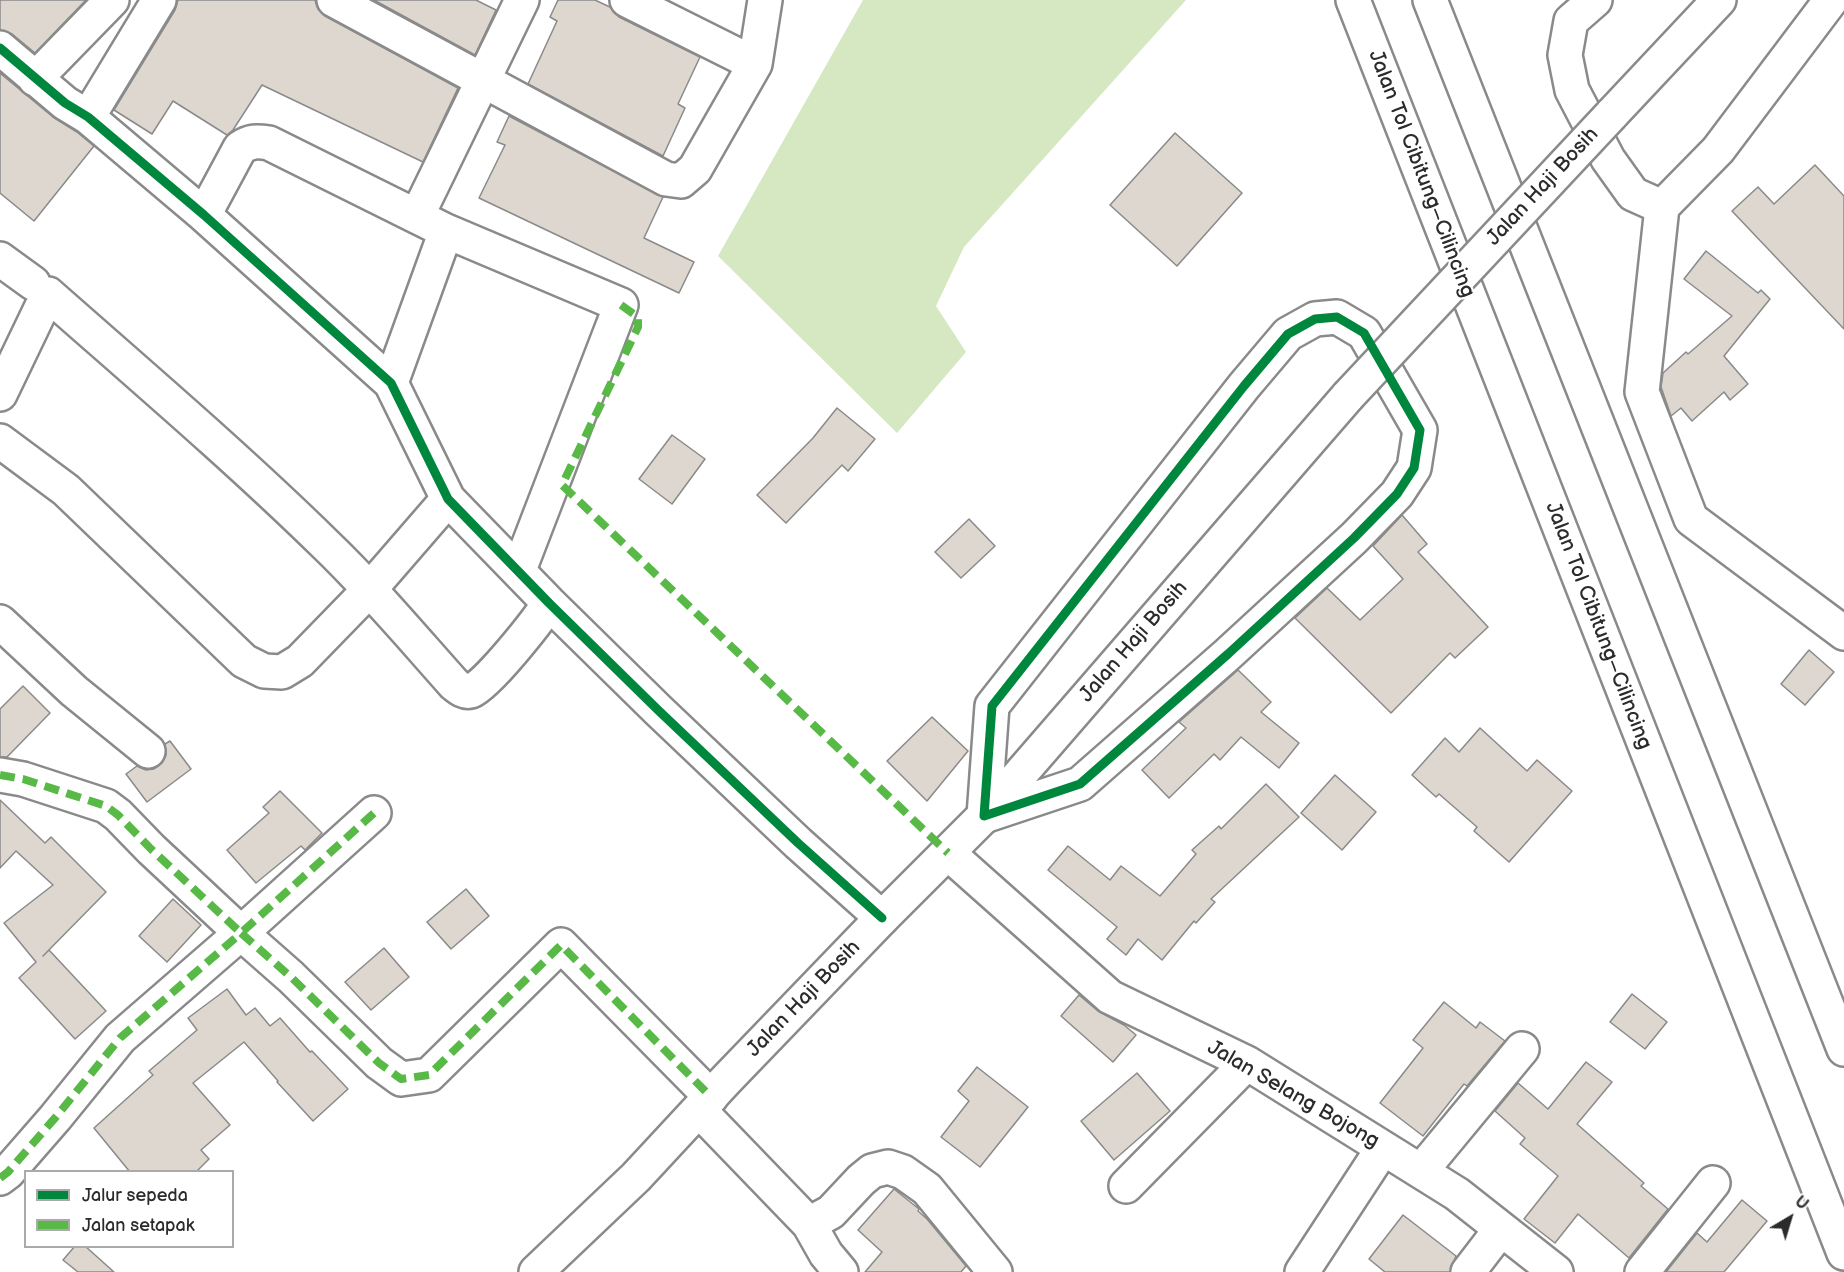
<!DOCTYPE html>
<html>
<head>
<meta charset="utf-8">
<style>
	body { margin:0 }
	#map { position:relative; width:1844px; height:1272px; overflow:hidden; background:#fff; font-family:"Balsamiq Sans",sans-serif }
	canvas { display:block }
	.legend { position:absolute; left:24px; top:1170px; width:210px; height:78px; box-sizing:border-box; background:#fff; border:2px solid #aaa; margin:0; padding:8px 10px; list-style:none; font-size:18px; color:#2b2b2b }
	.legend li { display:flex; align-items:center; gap:12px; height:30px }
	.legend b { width:30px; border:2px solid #aaa }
	.north { position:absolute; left:1760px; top:1188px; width:60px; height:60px; -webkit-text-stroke:4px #fff; paint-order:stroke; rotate:38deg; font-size:16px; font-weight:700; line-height:24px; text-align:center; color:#2b2b2b }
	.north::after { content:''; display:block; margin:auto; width:21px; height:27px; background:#2b2b2b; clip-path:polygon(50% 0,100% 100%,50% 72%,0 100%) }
</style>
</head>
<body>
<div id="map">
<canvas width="1844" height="1272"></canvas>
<ul class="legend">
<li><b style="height:8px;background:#00873e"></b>Jalur sepeda</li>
<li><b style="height:8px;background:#58b947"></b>Jalan setapak</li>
</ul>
<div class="north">U</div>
</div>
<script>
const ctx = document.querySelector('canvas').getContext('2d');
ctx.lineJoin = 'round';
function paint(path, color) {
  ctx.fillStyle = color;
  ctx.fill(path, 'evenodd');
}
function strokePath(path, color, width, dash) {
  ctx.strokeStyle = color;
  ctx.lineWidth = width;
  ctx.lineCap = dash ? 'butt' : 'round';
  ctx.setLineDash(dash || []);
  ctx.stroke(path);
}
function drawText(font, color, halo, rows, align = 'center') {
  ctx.font = font + ' "Balsamiq Sans",sans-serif';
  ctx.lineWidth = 4.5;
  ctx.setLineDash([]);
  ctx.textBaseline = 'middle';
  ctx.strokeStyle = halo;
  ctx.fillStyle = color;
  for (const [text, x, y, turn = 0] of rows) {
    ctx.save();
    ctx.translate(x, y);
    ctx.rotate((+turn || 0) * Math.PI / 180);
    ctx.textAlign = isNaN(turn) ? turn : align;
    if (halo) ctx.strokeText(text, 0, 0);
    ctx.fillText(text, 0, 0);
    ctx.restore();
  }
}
const green = new Path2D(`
	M 863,0 L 1186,0 L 964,247 L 936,306 L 966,352 L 897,433 L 718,256 Z`);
const building = new Path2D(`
	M 0,0 L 86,0 L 35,53 L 12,34 L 0,30 Z
	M 178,0 L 315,0 L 318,9 L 325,16 L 458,88 L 423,162 L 262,85 L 233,130 L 227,135 L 173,101 L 152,134 L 114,110 L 175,10 Z
	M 374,0 L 476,0 L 496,10 L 475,55 Z
	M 558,0 L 595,0 L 610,7 L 619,17 L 700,57 L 678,104 L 685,108 L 663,156 L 528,84 L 557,21 L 550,17 Z
	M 0,73 L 53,117 L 77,132 L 94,146 L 34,221 L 0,193 Z
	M 509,116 L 663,197 L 644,238 L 694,262 L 679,293 L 479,198 L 505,145 L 497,142 Z
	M 1175,133 L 1242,193 L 1177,266 L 1110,205 Z
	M 1815,165 L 1844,196 L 1844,329 L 1732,211 L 1758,187 L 1774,204 Z
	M 1706,251 L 1758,293 L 1761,290 L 1770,299 L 1724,356 L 1748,384 L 1730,400 L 1724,392 L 1692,421 L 1681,408 L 1671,416 L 1661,387 L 1663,373 L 1686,352 L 1688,354 L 1732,316 L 1684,279 Z
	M 837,408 L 875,439 L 848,471 L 842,465 L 786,523 L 757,495 L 813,438 Z
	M 672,435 L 705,459 L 672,504 L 639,479 Z
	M 1402,515 L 1427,544 L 1418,552 L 1488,627 L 1455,658 L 1450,653 L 1391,713 L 1295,618 L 1327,588 L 1360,620 L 1403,579 L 1373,546 Z
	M 969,519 L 995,546 L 961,578 L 935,552 Z
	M 1809,650 L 1834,672 L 1805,705 L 1781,684 Z
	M 1238,670 L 1271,702 L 1261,712 L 1299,743 L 1279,768 L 1241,737 L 1220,760 L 1214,754 L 1169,798 L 1142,770 L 1186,728 L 1179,722 Z
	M 23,686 L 50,713 L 7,757 L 0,757 L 0,709 Z
	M 932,717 L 968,751 L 927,801 L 887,761 Z
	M 1480,728 L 1527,771 L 1537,760 L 1572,791 L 1509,862 L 1474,831 L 1477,827 L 1439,794 L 1436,797 L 1412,775 L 1445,738 L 1459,752 Z
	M 170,741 L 191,769 L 147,802 L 126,774 L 137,766 L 146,770 L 154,769 L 162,763 L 166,755 L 165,744 Z
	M 1335,775 L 1376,812 L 1342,850 L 1301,813 Z
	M 1266,784 L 1299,817 L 1211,899 L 1215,902 L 1196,923 L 1194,921 L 1162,960 L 1138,939 L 1126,955 L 1107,939 L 1117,927 L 1048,870 L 1068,846 L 1110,880 L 1121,866 L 1160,896 L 1196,854 L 1192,850 L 1219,826 L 1221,829 Z
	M 280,791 L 322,833 L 305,850 L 301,846 L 256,883 L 227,850 L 269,813 L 263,807 Z
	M 0,800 L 45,843 L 51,837 L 106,892 L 43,956 L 49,950 L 106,1011 L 75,1039 L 19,978 L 36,962 L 4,923 L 53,885 L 16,851 L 0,868 Z
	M 466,889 L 489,916 L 451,949 L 427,922 Z
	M 173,899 L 201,925 L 167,962 L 139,936 Z
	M 384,948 L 409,977 L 371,1010 L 345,982 Z
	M 227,989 L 246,1015 L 255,1008 L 270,1026 L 280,1018 L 310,1052 L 312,1051 L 348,1089 L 313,1121 L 277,1082 L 278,1081 L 244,1042 L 193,1083 L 230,1125 L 201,1150 L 209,1159 L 196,1172 L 130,1172 L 94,1128 L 153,1075 L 149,1071 L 197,1030 L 188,1018 Z
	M 1632,994 L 1667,1022 L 1645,1049 L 1610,1022 Z
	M 1079,995 L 1098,1011 L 1124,1025 L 1136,1035 L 1113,1062 L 1061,1016 Z
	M 1444,1002 L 1476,1028 L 1480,1022 L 1505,1041 L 1467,1086 L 1464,1084 L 1423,1136 L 1380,1103 L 1423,1048 L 1413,1040 Z
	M 1586,1062 L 1612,1082 L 1577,1124 L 1644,1183 L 1641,1186 L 1668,1209 L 1629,1258 L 1578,1214 L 1555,1243 L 1524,1219 L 1558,1176 L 1520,1144 L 1525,1138 L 1495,1111 L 1518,1083 L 1548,1109 Z
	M 977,1067 L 1028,1107 L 980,1167 L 941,1137 L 969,1101 L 958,1091 Z
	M 1137,1073 L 1170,1111 L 1114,1160 L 1081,1121 Z
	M 894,1189 L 919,1209 L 918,1211 L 927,1219 L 966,1266 L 961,1272 L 865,1272 L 882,1252 L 858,1230 Z
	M 1742,1200 L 1767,1221 L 1724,1272 L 1666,1272 L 1697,1233 L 1707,1242 Z
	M 1403,1215 L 1456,1256 L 1450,1272 L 1385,1272 L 1369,1259 Z
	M 75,1246 L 85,1246 L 114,1272 L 78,1272 L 63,1260 Z`);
const minor = new Path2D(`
	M 334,0 L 666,179 L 681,181 L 695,169 L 755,64 L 765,0
	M 627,0 L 755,64
	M 1595,0 L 1571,21 L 1565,55 L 1572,90 L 1608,159 L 1633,194 L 1662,207
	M 1831,0 L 1718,150 L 1662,207 L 1642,392 L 1691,519 L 1844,633
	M 0,48 L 65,103 L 88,117 L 204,215 L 391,383 L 448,499 L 549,603 L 658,710 L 798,843 L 882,918
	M 35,79 L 112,0
	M 88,117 L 159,0
	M 204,215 L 240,148 C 250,141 257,141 269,143 L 446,231 L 621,305 L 519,570
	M 417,216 L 522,0
	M 0,259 L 33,283
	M 1337,317 L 1364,333 L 1420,430 L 1414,468 L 1397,494 L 1354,538 L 1228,654 L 1080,784 L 984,816 L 992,706 L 1244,386 L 1288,334 L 1315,319 Z
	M 391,383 L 446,231
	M 0,394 L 48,294 C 141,376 236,457 325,544 C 371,588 412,637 454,684 C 459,688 464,693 471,691 C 488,684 538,621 549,603
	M 0,441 L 66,490 L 244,661 L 264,671 L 282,672 L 300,661 L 370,589 L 448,499
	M 0,622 L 74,691 L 148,751
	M 0,775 L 23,779 L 106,806 L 118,815 L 151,849 L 241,933 L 374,813
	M 948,853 L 1110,997 L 1247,1063 L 1457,1194 L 1556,1272
	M 699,1110 L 809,1224 L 831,1212 L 861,1180 L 872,1171 L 888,1167 L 903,1172 L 927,1189 L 995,1272
	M 1421,1171 L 1522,1049
	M 0,1178 L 8,1172 L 55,1118 L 120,1038 L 241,933 L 291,977 L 379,1063 L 401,1079 L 429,1075 L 561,945 L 711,1097
	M 1126,1186 L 1247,1063
	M 809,1224 L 826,1254 L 841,1272
	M 1302,1272 L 1383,1148
	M 1468,1272 L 1501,1229
	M 1642,1272 L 1713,1183`);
const major = new Path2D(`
	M 1611,115 L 1719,0
	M 536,1272 L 636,1177 L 726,1080 L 882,918 L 984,816 L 1348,396`);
const highway = new Path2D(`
	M 1353,0 L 1844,1253
	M 1430,0 L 1844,1049`);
const majorBridge = new Path2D(`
	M 1348,396 L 1611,115`);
const quiet = new Path2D(`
	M 621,305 L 638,317 L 638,327 L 562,485 L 948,853
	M 0,775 L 23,779 L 106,806 L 118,815 L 151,849 L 241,933 L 374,813
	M 0,1178 L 8,1172 L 55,1118 L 120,1038 L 241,933 L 291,977 L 379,1063 L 401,1079 L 429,1075 L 561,945 L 711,1097`);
const cycleway = new Path2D(`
	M 0,48 L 65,103 L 88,117 L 204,215 L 391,383 L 448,499 L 549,603 L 658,710 L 798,843 L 882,918
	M 1337,317 L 1364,333 L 1420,430 L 1414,468 L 1397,494 L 1354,538 L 1228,654 L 1080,784 L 984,816 L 992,706 L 1244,386 L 1288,334 L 1315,319 Z`);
const streetNames = [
	["Jalan Tol Cibitung–Cilincing",1421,174,69],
	["Jalan Haji Bosih",1543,187,-47],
	["Jalan Tol Cibitung–Cilincing",1598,626,69],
	["Jalan Haji Bosih",1134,642,-49],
	["Jalan Haji Bosih",804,999,-46],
	["Jalan Selang Bojong",1293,1095,30]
];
paint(green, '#d6e8c2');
paint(building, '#ded7cf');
strokePath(building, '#8a8a8a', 1.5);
strokePath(minor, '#8a8a8a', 38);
strokePath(major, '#8a8a8a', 38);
strokePath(highway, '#8a8a8a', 38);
strokePath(minor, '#fff', 33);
strokePath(major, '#fff', 33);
strokePath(highway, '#fff', 33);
strokePath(majorBridge, '#8a8a8a', 38, []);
strokePath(majorBridge, '#fff', 33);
strokePath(quiet, '#58b947', 8, [15, 8]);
strokePath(cycleway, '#00873e', 9);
drawText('21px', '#2b2b2b', '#fff', streetNames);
</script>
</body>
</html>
